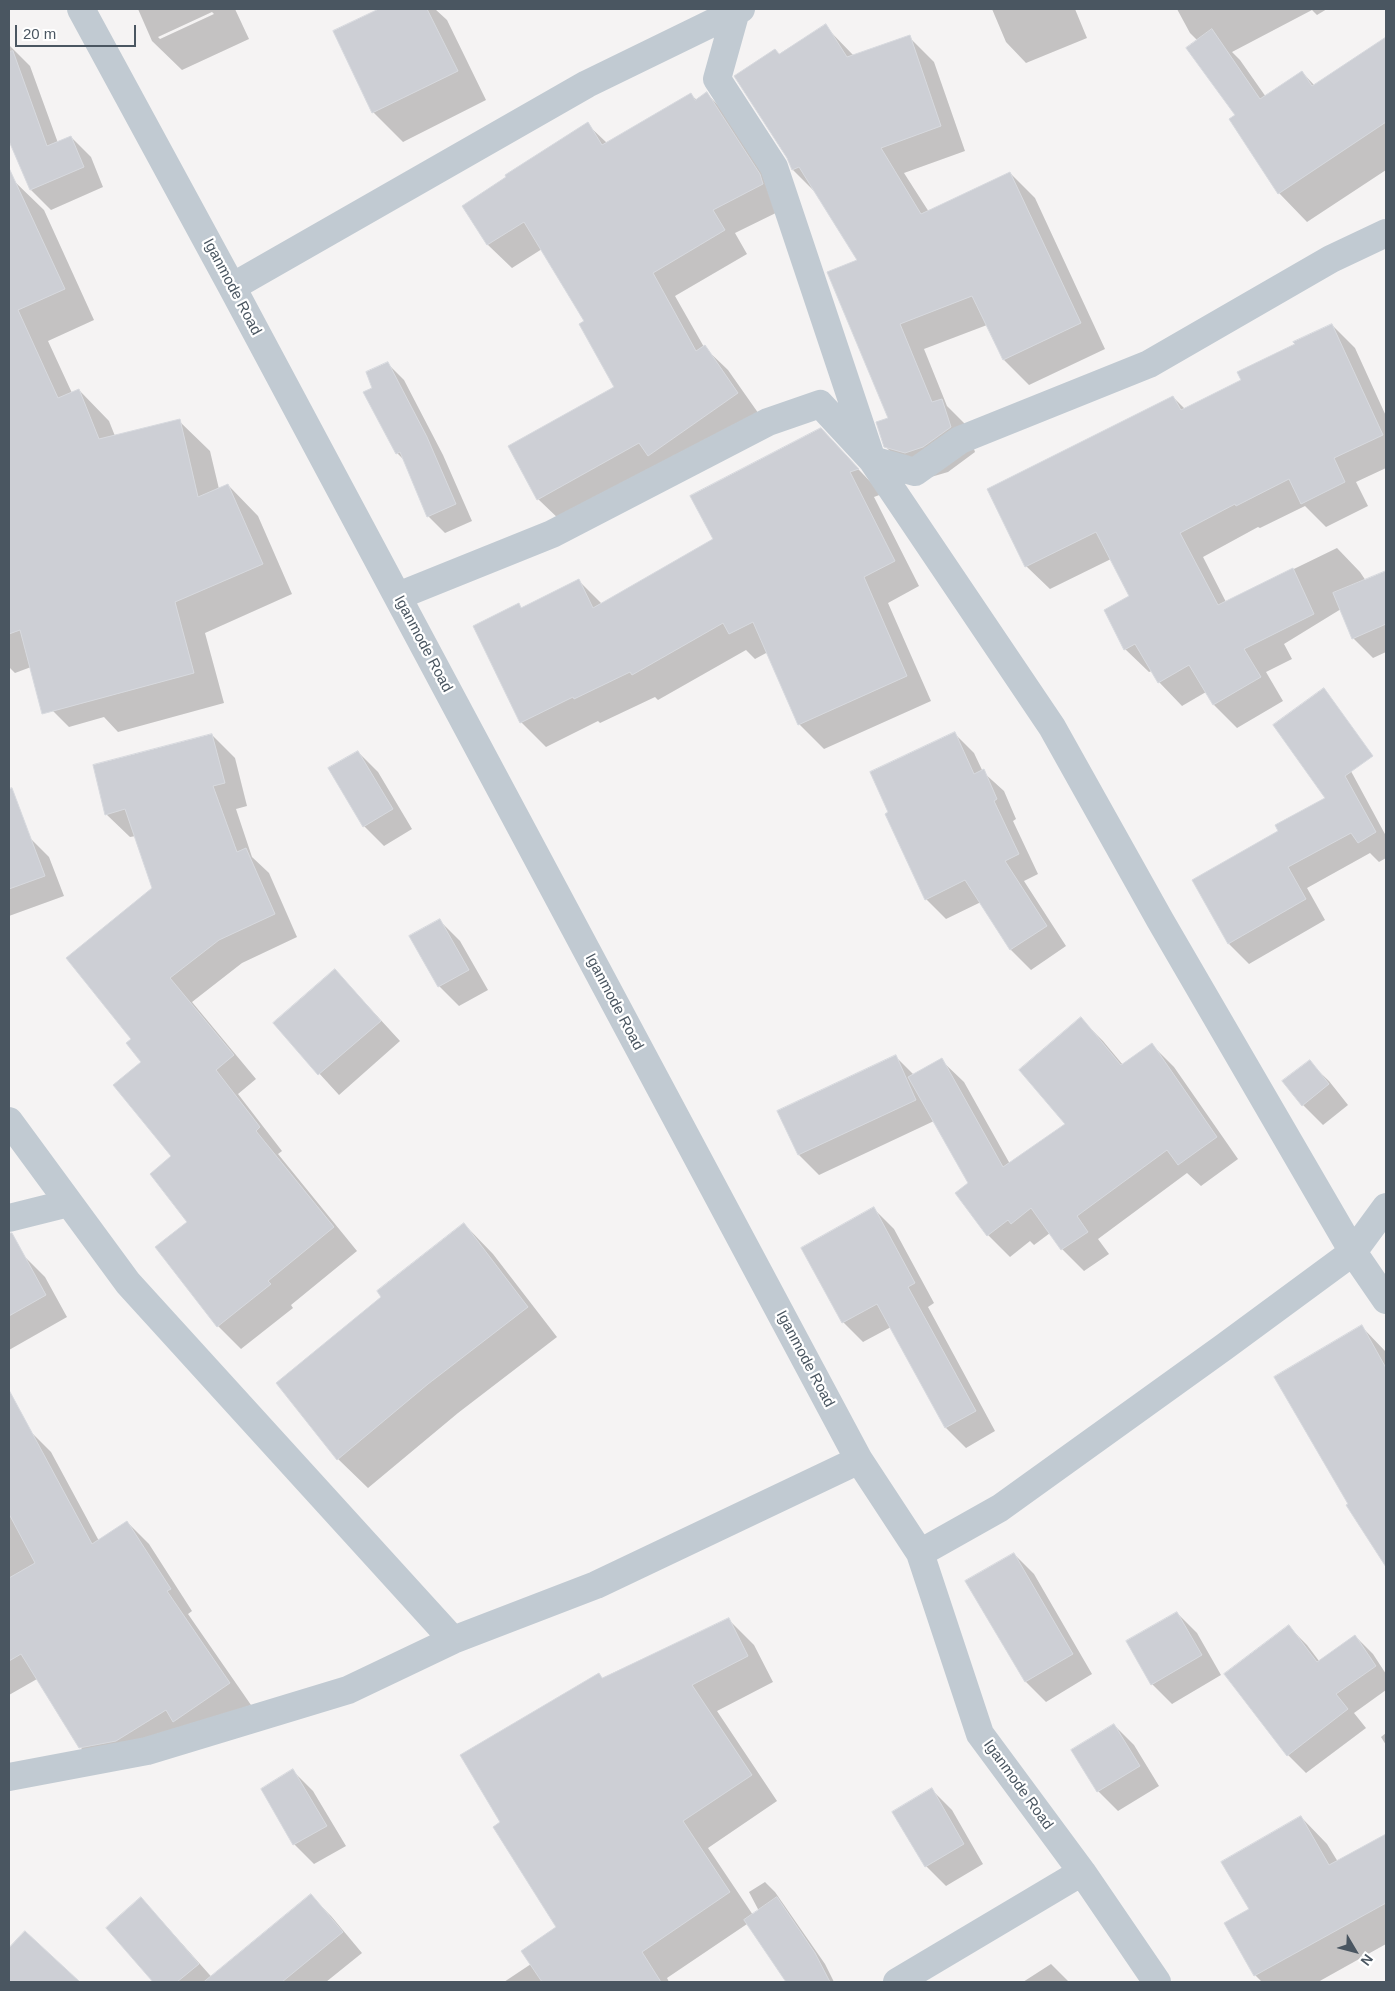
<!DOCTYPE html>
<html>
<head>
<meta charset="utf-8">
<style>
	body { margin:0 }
	#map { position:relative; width:1395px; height:1991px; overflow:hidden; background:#f5f3f3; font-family:Helvetica,sans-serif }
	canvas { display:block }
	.frame { position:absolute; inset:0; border:10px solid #4a5661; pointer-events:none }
	.north { position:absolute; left:1330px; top:1926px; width:50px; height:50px; -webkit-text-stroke:4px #fff; paint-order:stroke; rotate:127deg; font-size:14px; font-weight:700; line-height:20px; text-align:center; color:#4a5661 }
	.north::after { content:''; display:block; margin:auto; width:18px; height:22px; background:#4a5661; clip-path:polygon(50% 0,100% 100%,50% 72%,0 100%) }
	.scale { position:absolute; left:15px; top:25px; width:121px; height:22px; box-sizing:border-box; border:2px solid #4a5661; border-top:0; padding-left:6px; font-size:15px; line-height:18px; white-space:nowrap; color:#4a5661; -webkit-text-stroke:4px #fff; paint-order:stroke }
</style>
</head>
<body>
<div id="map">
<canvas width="1395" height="1991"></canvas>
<div class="frame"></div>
<div class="north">N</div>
<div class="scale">20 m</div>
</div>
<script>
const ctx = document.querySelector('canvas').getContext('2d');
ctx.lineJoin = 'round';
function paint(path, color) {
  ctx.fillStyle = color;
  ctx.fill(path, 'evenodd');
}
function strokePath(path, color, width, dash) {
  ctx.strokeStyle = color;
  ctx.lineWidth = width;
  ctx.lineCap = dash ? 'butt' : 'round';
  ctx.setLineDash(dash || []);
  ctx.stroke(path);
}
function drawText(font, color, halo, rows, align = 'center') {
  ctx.font = font + ' Helvetica,sans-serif';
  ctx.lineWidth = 4.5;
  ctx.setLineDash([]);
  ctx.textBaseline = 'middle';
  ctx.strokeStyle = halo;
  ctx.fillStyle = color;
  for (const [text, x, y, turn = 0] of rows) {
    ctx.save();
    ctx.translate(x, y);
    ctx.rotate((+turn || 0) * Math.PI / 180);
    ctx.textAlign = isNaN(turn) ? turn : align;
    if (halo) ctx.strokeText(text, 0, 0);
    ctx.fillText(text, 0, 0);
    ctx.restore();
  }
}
const shadow = new Path2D(`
	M 138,9 L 235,9 L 249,39 L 182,70 L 152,41 ZM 212,12 L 214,14 L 160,39 L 158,37 Z
	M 381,9 L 435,9 L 447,20 L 486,100 L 403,142 L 373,112 L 334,32 Z
	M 992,9 L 1075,9 L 1087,38 L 1026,63 L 1006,42 Z
	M 1177,9 L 1327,9 L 1317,15 L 1312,10 L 1232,52 L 1240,60 L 1266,97 L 1302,72 L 1315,86 L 1386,39 L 1386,170 L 1307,222 L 1279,193 L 1198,41 L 1190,33 Z
	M 825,26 L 854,56 L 909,37 L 934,62 L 965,151 L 904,173 L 929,212 L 1010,173 L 1035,198 L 1105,349 L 1029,385 L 1004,360 L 987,325 L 924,349 L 947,406 L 966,425 L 975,452 L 948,472 L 931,477 L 910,472 L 885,446 L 890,418 L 859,260 L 818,195 L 793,170 L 780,55 Z
	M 10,46 L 30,66 L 58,143 L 71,137 L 91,157 L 103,187 L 51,210 L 31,190 L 9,138 L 9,47 Z
	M 707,94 L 730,117 L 786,208 L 735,233 L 747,254 L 675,296 L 704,347 L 728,370 L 761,417 L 562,522 L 538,499 L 616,388 L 586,321 L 542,249 L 512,268 L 488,245 L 464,206 L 587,124 L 607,143 L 691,95 L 697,100 Z
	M 13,180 L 44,210 L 94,320 L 48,341 L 72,393 L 79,390 L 109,421 L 115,436 L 179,421 L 210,451 L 219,489 L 228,485 L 258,516 L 292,594 L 205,633 L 224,703 L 118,732 L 104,717 L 69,727 L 39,697 L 31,667 L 15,673 L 9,667 L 9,182 Z
	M 1332,325 L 1355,348 L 1386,416 L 1386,468 L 1356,482 L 1368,506 L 1326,527 L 1305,506 L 1260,528 L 1258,527 L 1203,557 L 1226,602 L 1337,548 L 1360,572 L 1366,581 L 1386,573 L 1386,652 L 1373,658 L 1353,638 L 1341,609 L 1284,644 L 1292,659 L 1266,672 L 1283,701 L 1237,728 L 1214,705 L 1206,692 L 1182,706 L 1159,682 L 1152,671 L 1149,672 L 1125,649 L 1131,597 L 1111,559 L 1050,589 L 1026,566 L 1173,397 L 1185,409 L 1243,380 Z
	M 387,363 L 404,380 L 443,455 L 472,521 L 445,533 L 428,516 L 405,461 L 397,453 Z
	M 821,430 L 882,494 L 874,497 L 919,586 L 888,603 L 931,701 L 824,749 L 799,724 L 768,652 L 755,659 L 746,650 L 658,700 L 655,697 L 600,723 L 598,721 L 546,747 L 521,722 L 518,605 L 522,609 L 579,581 L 602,604 L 715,540 Z
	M 1325,723 L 1386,836 L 1386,858 L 1379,862 L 1370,853 L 1307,888 L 1325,920 L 1249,964 L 1229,944 L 1280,831 L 1327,798 Z
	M 954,733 L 974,753 L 983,772 L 1004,791 L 1016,819 L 1013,821 L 1038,874 L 1024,881 L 1066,946 L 1031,970 L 1011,950 L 981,902 L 946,919 L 926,899 Z
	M 212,735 L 235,758 L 247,806 L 236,809 L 252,857 L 269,873 L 297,937 L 242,963 L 192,1002 L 256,1079 L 238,1094 L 282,1151 L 278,1154 L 357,1251 L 291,1305 L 293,1308 L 241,1349 L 218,1326 L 156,1247 L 188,1222 L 173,1157 L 143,1062 L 132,1039 L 153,889 L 136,836 L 130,837 L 106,814 Z
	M 358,752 L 378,772 L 412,829 L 384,846 L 364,826 Z
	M 29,837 L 49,857 L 64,896 L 9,916 L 9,844 Z
	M 440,921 L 460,941 L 488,990 L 459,1006 L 439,986 Z
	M 335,970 L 400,1041 L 339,1095 L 274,1024 Z
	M 1081,1019 L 1103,1041 L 1123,1065 L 1152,1045 L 1174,1067 L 1238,1159 L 1201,1186 L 1187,1173 L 1098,1239 L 1109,1254 L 1084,1271 L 1062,1249 L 1050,1233 L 1034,1245 L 1030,1241 L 1010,1257 L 988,1235 L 969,1183 L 934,1121 L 819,1175 L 799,1155 L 779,1111 L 896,1057 L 914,1075 L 941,1060 L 964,1082 L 1010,1164 L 1066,1124 Z
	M 1309,1062 L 1329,1081 L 1348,1105 L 1323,1125 L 1303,1105 Z
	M 874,1209 L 894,1229 L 934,1303 L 928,1307 L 995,1431 L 966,1448 L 946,1428 L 891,1327 L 863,1342 L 843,1322 Z
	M 464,1224 L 493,1254 L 557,1337 L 458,1413 L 368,1488 L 338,1459 L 383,1297 Z
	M 23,1255 L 45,1277 L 67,1317 L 9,1350 L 9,1263 Z
	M 1362,1327 L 1386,1352 L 1386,1564 L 1350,1504 Z
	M 9,1401 L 29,1430 L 51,1452 L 99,1541 L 127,1522 L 149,1544 L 192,1611 L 188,1614 L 251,1705 L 102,1769 L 80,1747 L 37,1679 L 9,1695 Z
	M 1014,1554 L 1034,1574 L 1092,1674 L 1046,1702 L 1026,1682 Z
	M 1177,1613 L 1197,1633 L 1221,1675 L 1172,1704 L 1152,1684 Z
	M 728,1619 L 754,1645 L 773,1682 L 717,1711 L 777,1801 L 708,1848 L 753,1915 L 759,1911 L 749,1892 L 765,1882 L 775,1892 L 825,1964 L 834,1982 L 796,1982 L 779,1950 L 747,1924 L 667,1978 L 669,1982 L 504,1982 L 531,1964 L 557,1928 L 502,1823 L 599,1675 L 603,1679 Z
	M 1289,1627 L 1307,1645 L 1319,1661 L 1355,1636 L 1373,1654 L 1386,1674 L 1386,1690 L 1354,1713 L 1366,1728 L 1306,1773 L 1288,1755 Z
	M 1114,1725 L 1134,1745 L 1159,1786 L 1118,1811 L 1098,1791 Z
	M 1386,1733 L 1386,1745 L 1381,1737 Z
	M 293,1771 L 313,1791 L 346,1846 L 314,1864 L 294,1844 L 262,1790 Z
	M 932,1790 L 952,1810 L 983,1864 L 946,1886 L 926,1866 Z
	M 1301,1817 L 1327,1844 L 1338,1862 L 1386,1835 L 1386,1944 L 1318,1982 L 1262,1982 L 1255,1975 L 1250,1910 Z
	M 311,1896 L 331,1916 L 362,1953 L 326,1982 L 235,1982 L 224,1968 Z
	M 140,1899 L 160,1919 L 216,1982 L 155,1982 L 108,1928 Z
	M 25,1932 L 63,1968 L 77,1982 L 9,1982 L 9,1950 Z
	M 1051,1964 L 1069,1982 L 1023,1982 Z`);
const building = new Path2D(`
	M 379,9 L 427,9 L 458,71 L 372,113 L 333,31 Z
	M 826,24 L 847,57 L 910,35 L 941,126 L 881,148 L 921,214 L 1010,172 L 1081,323 L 1003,360 L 972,296 L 900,324 L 932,402 L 942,399 L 951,427 L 923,447 L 905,453 L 884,447 L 876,422 L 888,418 L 827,272 L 857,260 L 799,167 L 792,170 L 787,158 L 734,76 L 775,49 L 779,54 Z
	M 1212,29 L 1260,99 L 1302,71 L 1312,86 L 1386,37 L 1386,122 L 1278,194 L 1229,119 L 1235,115 L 1186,48 Z
	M 13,51 L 47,146 L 71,136 L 84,167 L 30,190 L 9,141 L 9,52 Z
	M 707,92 L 760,174 L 763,184 L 713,210 L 725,230 L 653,273 L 696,351 L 705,345 L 738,393 L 648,456 L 639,443 L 537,500 L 508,446 L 614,387 L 579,324 L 584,321 L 524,222 L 487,245 L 462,206 L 506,177 L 505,175 L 588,122 L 602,145 L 691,93 L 695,100 Z
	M 9,168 L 65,289 L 18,310 L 58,398 L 79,389 L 99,439 L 180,419 L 198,497 L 228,484 L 263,564 L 175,602 L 194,673 L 42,714 L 20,630 L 9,634 Z
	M 1332,324 L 1383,435 L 1334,458 L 1345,482 L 1301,504 L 1289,479 L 1236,506 L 1235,504 L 1180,533 L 1218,605 L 1293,568 L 1314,614 L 1244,649 L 1261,677 L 1213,705 L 1189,665 L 1158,683 L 1135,644 L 1124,650 L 1104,610 L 1129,596 L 1096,532 L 1025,567 L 987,489 L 1173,396 L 1181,410 L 1241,380 L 1237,372 L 1295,344 L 1293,342 Z
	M 388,362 L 427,437 L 456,504 L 427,517 L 400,452 L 396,454 L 363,392 L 372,388 L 366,372 Z
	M 821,428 L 859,469 L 850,472 L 895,561 L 864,577 L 907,676 L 798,725 L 753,622 L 729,634 L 723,623 L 632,675 L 630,672 L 574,699 L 573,697 L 520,723 L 473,626 L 519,603 L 521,608 L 579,579 L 593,608 L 713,539 L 690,496 Z
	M 1386,571 L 1386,624 L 1352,639 L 1333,593 Z
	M 1324,688 L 1373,756 L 1345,776 L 1376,832 L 1358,843 L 1351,833 L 1288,867 L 1306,899 L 1228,944 L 1192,880 L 1278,831 L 1275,825 L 1325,798 L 1273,725 Z
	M 955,732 L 974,774 L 984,769 L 997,799 L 994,801 L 1019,854 L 1005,861 L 1047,926 L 1010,950 L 965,880 L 925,900 L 885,814 L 888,812 L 870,772 Z
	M 212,734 L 225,783 L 213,786 L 237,852 L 246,848 L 275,914 L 219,940 L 170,978 L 234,1055 L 216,1070 L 260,1127 L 256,1131 L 334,1227 L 268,1281 L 271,1284 L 217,1327 L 155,1247 L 187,1222 L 150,1174 L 171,1156 L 113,1085 L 141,1062 L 126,1043 L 131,1039 L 66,958 L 152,888 L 125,809 L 105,815 L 93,765 Z
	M 358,751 L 393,809 L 363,827 L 328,768 Z
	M 12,788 L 45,876 L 9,889 L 9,789 Z
	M 440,919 L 469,970 L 438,987 L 409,936 Z
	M 335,969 L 381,1021 L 318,1075 L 273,1023 Z
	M 1081,1017 L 1121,1065 L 1152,1043 L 1217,1137 L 1178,1165 L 1167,1150 L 1077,1216 L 1088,1232 L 1061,1250 L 1031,1208 L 1011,1224 L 1008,1220 L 987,1236 L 955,1193 L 968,1183 L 908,1077 L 942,1058 L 1003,1167 L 1065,1124 L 1019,1070 Z
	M 896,1055 L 916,1100 L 798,1155 L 777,1111 Z
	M 1310,1060 L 1329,1084 L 1302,1106 L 1282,1081 Z
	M 874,1207 L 915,1283 L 908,1287 L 976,1411 L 945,1428 L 877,1304 L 842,1323 L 801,1248 Z
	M 464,1223 L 528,1307 L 428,1384 L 337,1460 L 276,1383 L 381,1297 L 377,1291 Z
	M 9,1233 L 12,1233 L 46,1295 L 9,1316 Z
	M 1362,1325 L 1386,1368 L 1386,1567 L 1346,1505 L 1348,1504 L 1274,1377 Z
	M 9,1390 L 92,1544 L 127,1521 L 171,1589 L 167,1591 L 230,1683 L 173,1722 L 166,1710 L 116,1741 L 79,1748 L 21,1654 L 9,1661 L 9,1578 L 35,1563 L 9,1514 Z
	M 1014,1553 L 1073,1654 L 1025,1682 L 965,1581 Z
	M 1177,1612 L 1202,1655 L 1151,1685 L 1126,1641 Z
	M 729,1618 L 748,1656 L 692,1685 L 752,1775 L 683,1821 L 730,1892 L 642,1952 L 661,1982 L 542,1982 L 521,1951 L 556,1927 L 493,1827 L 500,1822 L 460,1755 L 599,1673 L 602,1678 Z
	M 1289,1625 L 1317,1662 L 1355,1635 L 1376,1666 L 1336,1694 L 1348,1709 L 1287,1756 L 1224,1674 Z
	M 1114,1724 L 1140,1766 L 1097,1792 L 1071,1750 Z
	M 293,1769 L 327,1826 L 293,1845 L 261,1789 Z
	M 932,1788 L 964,1844 L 925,1867 L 892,1812 Z
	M 1301,1816 L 1329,1865 L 1386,1834 L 1386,1903 L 1254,1976 L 1224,1923 L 1249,1909 L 1221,1862 Z
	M 311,1894 L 343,1932 L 282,1982 L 204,1982 Z
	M 141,1897 L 199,1964 L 177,1982 L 153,1982 L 106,1928 Z
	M 777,1897 L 815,1953 L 830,1982 L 786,1982 L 744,1920 Z
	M 25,1931 L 80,1982 L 9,1982 L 9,1948 Z`);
const minor = new Path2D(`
	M 81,9 L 232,287 L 859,1460 L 920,1553 L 980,1734 L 1082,1872 L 1157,1982
	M 736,11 L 717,79 L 774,167 L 872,460 L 1052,727 L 1160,920 L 1353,1252 L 1386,1300
	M 232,287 L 587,84 L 741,9
	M 398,596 L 552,534 L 768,422 L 820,404 L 872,460 L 915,472 L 960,440 L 1149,364 L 1331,259 L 1386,233
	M 9,1121 L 128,1283 L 453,1640
	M 9,1218 L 69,1203
	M 920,1553 L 1000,1508 L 1224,1347 L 1353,1252 L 1386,1207
	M 9,1777 L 147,1751 L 348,1690 L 453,1640 L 596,1585 L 859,1460
	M 897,1982 L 1082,1872`);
const streetNames = [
	["Iganmode Road",232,287,62],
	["Iganmode Road",423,644,62],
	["Iganmode Road",614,1002,62],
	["Iganmode Road",805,1359,62],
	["Iganmode Road",1018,1785,54]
];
paint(shadow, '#0003');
paint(building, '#cdcfd5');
strokePath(building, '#d7d9de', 1);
strokePath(minor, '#c1cad2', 28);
drawText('15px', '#4a5661', '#fff', streetNames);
</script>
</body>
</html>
